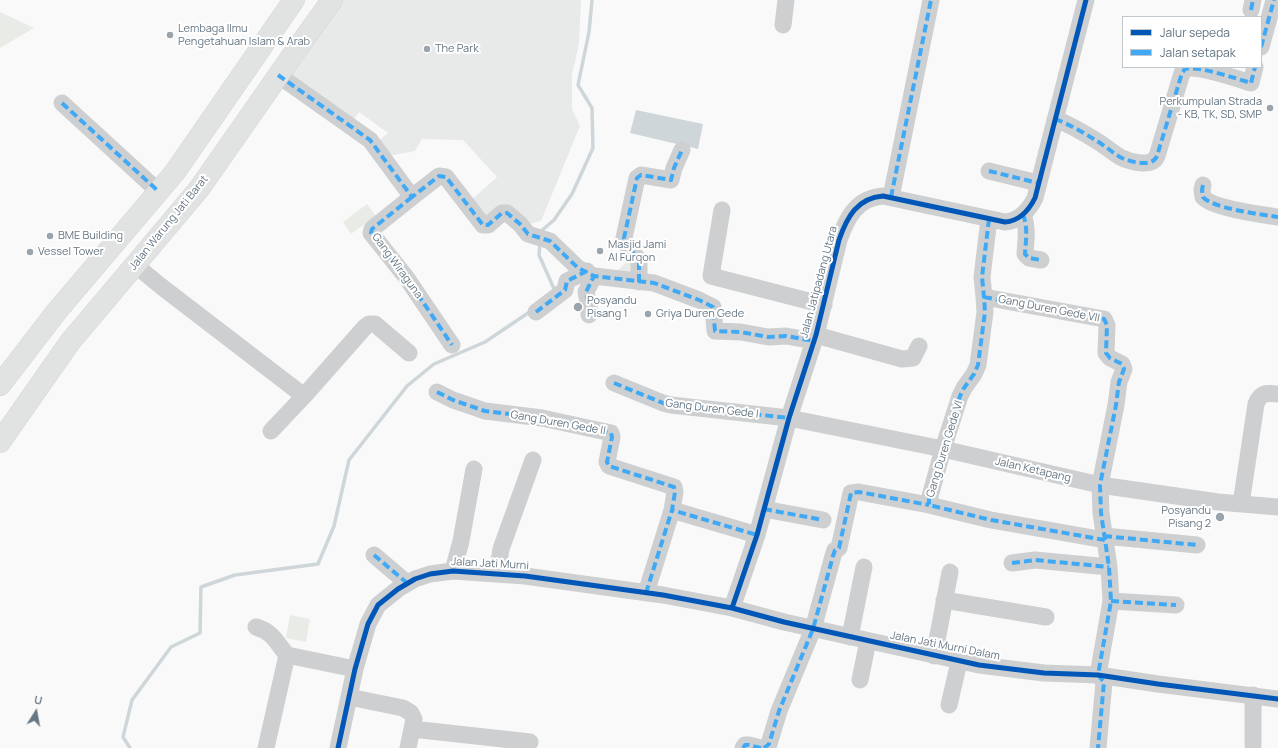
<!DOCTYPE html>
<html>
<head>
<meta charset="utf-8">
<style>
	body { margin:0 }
	#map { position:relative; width:1278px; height:748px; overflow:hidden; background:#f9f9f9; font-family:Manrope,sans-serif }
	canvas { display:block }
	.legend { position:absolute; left:1122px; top:16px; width:140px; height:52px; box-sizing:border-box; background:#fff; border:1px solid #c1c8cd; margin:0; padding:5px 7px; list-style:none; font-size:12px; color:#657683 }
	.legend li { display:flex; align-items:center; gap:8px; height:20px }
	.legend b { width:20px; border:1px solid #c1c8cd }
	.north { position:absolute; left:16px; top:692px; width:40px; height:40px; -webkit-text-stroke:3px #fff; paint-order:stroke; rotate:11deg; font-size:11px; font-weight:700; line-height:16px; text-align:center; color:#657683 }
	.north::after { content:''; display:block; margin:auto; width:14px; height:18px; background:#657683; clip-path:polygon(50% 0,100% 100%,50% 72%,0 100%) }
</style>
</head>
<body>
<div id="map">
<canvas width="1278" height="748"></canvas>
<ul class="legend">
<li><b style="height:5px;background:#0057b8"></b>Jalur sepeda</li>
<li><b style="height:5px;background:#3fa9f5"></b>Jalan setapak</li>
</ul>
<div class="north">U</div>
</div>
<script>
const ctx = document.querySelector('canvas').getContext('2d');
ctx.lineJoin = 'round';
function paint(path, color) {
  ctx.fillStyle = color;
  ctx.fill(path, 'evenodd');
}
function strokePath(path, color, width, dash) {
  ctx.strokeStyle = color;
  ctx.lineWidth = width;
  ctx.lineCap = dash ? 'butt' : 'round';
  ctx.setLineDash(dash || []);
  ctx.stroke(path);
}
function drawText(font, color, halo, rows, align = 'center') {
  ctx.font = font + ' Manrope,sans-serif';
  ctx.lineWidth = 4;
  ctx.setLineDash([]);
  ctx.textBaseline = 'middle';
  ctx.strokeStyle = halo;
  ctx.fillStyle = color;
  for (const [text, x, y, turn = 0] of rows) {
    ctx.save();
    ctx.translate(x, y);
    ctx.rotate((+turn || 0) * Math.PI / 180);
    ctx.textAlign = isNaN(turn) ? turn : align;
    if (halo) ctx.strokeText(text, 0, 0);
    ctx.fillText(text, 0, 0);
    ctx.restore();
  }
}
const built = new Path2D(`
	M 340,0 L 581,0 L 579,44 L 572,75 L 572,109 L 580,126 L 541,221 L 525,225 L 510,212 L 486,224 L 468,203 L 497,177 L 463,140 L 422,139 L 415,151 L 389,156 L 376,143 L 388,133 L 359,112 L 353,121 L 288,76 Z`);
const green = new Path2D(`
	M 0,12 L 34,28 L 0,48 Z
	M 367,204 L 376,216 L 351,234 L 343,222 Z
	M 627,261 L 638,264 L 637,276 L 615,273 Z
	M 290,615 L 310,619 L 306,642 L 286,638 Z`);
const water = new Path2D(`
	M 636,110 L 703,124 L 698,149 L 630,133 Z`);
const stream = new Path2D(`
	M 540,232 L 554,220 L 572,194 L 593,148 L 592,108 L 578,85 L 589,32 L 592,0
	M 540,242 L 539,255 L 555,291
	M 130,748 L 123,737 L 132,700 L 171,647 L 200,633 L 201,587 L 235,575 L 318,564 L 334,526 L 349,460 L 407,386 L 434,364 L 485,342 L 531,311`);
const minor = new Path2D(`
	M 1251,10 L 1253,0
	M 783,25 L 786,0
	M 1261,47 L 1274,0
	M 278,75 L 370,140 L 412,197 L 439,176 L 446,177 L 483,225 L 488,225 L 502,213 L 507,213 L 520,224 L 528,234 L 550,241 L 578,268 L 594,276 L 654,283 L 699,300 L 713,307 L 715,331 L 741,332 L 768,337 L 786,336 L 814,341
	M 62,103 L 158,191
	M 1055,119 C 1069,124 1084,133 1097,141 C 1105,146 1112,152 1120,157 C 1130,162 1152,168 1157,156 L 1182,73 L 1185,69 C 1196,65 1238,79 1251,83 L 1255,67
	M 989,171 L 1038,183
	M 1203,185 L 1202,190 L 1203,197 C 1211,208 1263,215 1278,217
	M 412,197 L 372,229 L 371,233 L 406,277 L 452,345
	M 891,197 L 931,0
	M 722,210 L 711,276 L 824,305
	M 1023,214 C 1028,228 1026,239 1025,254 L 1029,258 L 1041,260
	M 989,219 L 982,277 L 984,297 L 985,312 L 978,365 L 974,374 L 964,388 L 960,396 L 943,449 L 929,500 L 929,505 L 991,520 L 1105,540
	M 135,265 L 162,287 L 304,396 L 365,327 L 369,324 L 375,324 L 409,353
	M 639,282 L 639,260 L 627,246 L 624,238 L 637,178 L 641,175 L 671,180 L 674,168 L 682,150
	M 984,297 L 1104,319 L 1107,325 L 1106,353 L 1110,358 L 1122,364 L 1124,369 L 1119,382 L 1116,405 L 1100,485 L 1101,513 L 1109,567 L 1111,601 L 1098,675 L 1104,682 L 1098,748
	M 536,312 L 565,290 L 567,281 L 587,271
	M 589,315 L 589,307 L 586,292 L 594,276
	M 816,335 L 902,359 L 913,358 L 919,346
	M 614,383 L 663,403 L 671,405 L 789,418 L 943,449 L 1100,485 L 1218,502 L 1278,507
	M 437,392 L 453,400 L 485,411 L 542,418 L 611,433 L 612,437 L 607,462 L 609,466 L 674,487 L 675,492 L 672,510 L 757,535
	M 271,431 L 304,396
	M 1241,504 L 1256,404 C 1261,392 1266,393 1278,394
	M 764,509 L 823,520
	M 1104,536 L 1197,545
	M 374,555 L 407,583
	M 1012,563 L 1035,560 L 1109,567
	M 453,571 L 461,541 L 474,469
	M 497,574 L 501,549 L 533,460
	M 646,593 L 672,510
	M 944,600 L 1046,617
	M 1111,601 L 1176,605
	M 732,608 L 757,535 L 789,418 L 816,335 L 839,240 C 847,217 857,198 883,196 L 1005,222 C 1019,221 1029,210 1035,198 L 1086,0
	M 256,627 C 273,632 276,642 287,655
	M 850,637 L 864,567
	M 934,656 L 950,572
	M 860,680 L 868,641
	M 349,697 L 403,708 L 411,713 L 414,719 L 408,748
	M 949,705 L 959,662
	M 412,729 L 530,742
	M 1253,745 L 1253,695
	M 266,748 L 287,655 L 355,669
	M 338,748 L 355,669 L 368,624 L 378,605 L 398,589 L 415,579 L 430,574 L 453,571 L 525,576 L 663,595 L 732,608 L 784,622 L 979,665 L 1044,673 L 1098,675 L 1158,684 L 1278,699
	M 743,748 L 745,745 L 749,745 L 761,748
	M 764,748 L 769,744 L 779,711 L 813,629 L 833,556 L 835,550 L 839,548 L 851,493 L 859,492 L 929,505`);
const major = new Path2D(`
	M 0,385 L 57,311 L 175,172 L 294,0
	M 0,442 L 70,342 L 199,189 L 294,53 L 332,0`);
const quiet = new Path2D(`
	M 1251,10 L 1253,0
	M 1261,47 L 1274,0
	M 278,75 L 370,140 L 412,197 L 439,176 L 446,177 L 483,225 L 488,225 L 502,213 L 507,213 L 520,224 L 528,234 L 550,241 L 578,268 L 594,276 L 654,283 L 699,300 L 713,307 L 715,331 L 741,332 L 768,337 L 786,336 L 814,341
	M 62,103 L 158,191
	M 1055,119 C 1069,124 1084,133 1097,141 C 1105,146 1112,152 1120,157 C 1130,162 1152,168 1157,156 L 1182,73 L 1185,69 C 1196,65 1238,79 1251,83 L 1255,67
	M 989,171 L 1038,183
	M 1203,185 L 1202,190 L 1203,197 C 1211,208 1263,215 1278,217
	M 412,197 L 372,229 L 371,233 L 406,277 L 452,345
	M 891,197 L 931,0
	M 1023,214 C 1028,228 1026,239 1025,254 L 1029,258 L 1041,260
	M 989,219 L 982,277 L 984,297 L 985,312 L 978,365 L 974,374 L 964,388 L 960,396 L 943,449 L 929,500 L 929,505 L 991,520 L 1105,540
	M 639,282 L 639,260 L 627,246 L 624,238 L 637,178 L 641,175 L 671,180 L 674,168 L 682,150
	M 984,297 L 1104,319 L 1107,325 L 1106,353 L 1110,358 L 1122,364 L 1124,369 L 1119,382 L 1116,405 L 1100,485 L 1101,513 L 1109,567 L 1111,601 L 1098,675 L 1104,682 L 1098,748
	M 536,312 L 565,290 L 567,281 L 587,271
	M 589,315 L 589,307 L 586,292 L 594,276
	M 614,383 L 663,403 L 671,405 L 789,418
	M 437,392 L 453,400 L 485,411 L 542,418 L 611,433 L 612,437 L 607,462 L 609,466 L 674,487 L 675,492 L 672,510 L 757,535
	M 764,509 L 823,520
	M 1104,536 L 1197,545
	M 374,555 L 407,583
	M 1012,563 L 1035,560 L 1109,567
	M 646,593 L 672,510
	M 1111,601 L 1176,605
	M 743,748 L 745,745 L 749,745 L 761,748
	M 764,748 L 769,744 L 779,711 L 813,629 L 833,556 L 835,550 L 839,548 L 851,493 L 859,492 L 929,505`);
const cycleway = new Path2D(`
	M 732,608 L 757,535 L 789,418 L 816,335 L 839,240 C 847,217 857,198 883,196 L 1005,222 C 1019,221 1029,210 1035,198 L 1086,0
	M 338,748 L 355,669 L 368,624 L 378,605 L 398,589 L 415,579 L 430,574 L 453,571 L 525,576 L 663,595 L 732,608 L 784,622 L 979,665 L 1044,673 L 1098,675 L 1158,684 L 1278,699`);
const markers = [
	[170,35,4,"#99a4ac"],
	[427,49,4,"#99a4ac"],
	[1270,108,4,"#99a4ac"],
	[50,236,4,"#99a4ac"],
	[600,251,4,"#99a4ac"],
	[30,252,4,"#99a4ac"],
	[578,307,5,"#99a4ac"],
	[648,314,4,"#99a4ac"],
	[1220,517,5,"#99a4ac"]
];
const poiNames = [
	["Lembaga Ilmu",178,29],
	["Pengetahuan Islam & Arab",178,42],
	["The Park",435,49],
	["Perkumpulan Strada",1262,102,"right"],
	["- KB, TK, SD, SMP",1262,115,"right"],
	["BME Building",58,236],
	["Masjid Jami",608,245],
	["Al Furqon",608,258],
	["Vessel Tower",38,252],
	["Posyandu",587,301],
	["Pisang 1",587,314],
	["Griya Duren Gede",656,314],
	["Posyandu",1211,511,"right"],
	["Pisang 2",1211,524,"right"]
];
const streetNames = [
	["Jalan Warung Jati Barat",169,223,-51],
	["Gang Wiraguna",397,266,54],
	["Jalan Jatipadang Utara",819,282,-75],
	["Gang Duren Gede VII",1049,309,11],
	["Gang Duren Gede I",712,409,7],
	["Gang Duren Gede II",558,423,10],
	["Gang Duren Gede VI",945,449,-73],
	["Jalan Ketapang",1033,470,13],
	["Jalan Jati Murni",490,564,3],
	["Jalan Jati Murni Dalam",945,646,11]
];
paint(built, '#e8e9e9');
paint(green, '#e8ebe6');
paint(water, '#ced6d9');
strokePath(stream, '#ced6d9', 3.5);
strokePath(major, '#d5d6d7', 22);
strokePath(minor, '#cecfd0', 17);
strokePath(major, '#e1e2e2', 21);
strokePath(quiet, '#3fa9f5', 4, [8, 4]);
strokePath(cycleway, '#0057b8', 5);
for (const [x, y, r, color] of markers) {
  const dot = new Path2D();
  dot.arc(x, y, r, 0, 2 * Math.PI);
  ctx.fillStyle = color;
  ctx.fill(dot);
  strokePath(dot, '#fff', 1.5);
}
drawText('11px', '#657683', '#fff', poiNames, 'left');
drawText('11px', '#657683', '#fff', streetNames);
</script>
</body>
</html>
